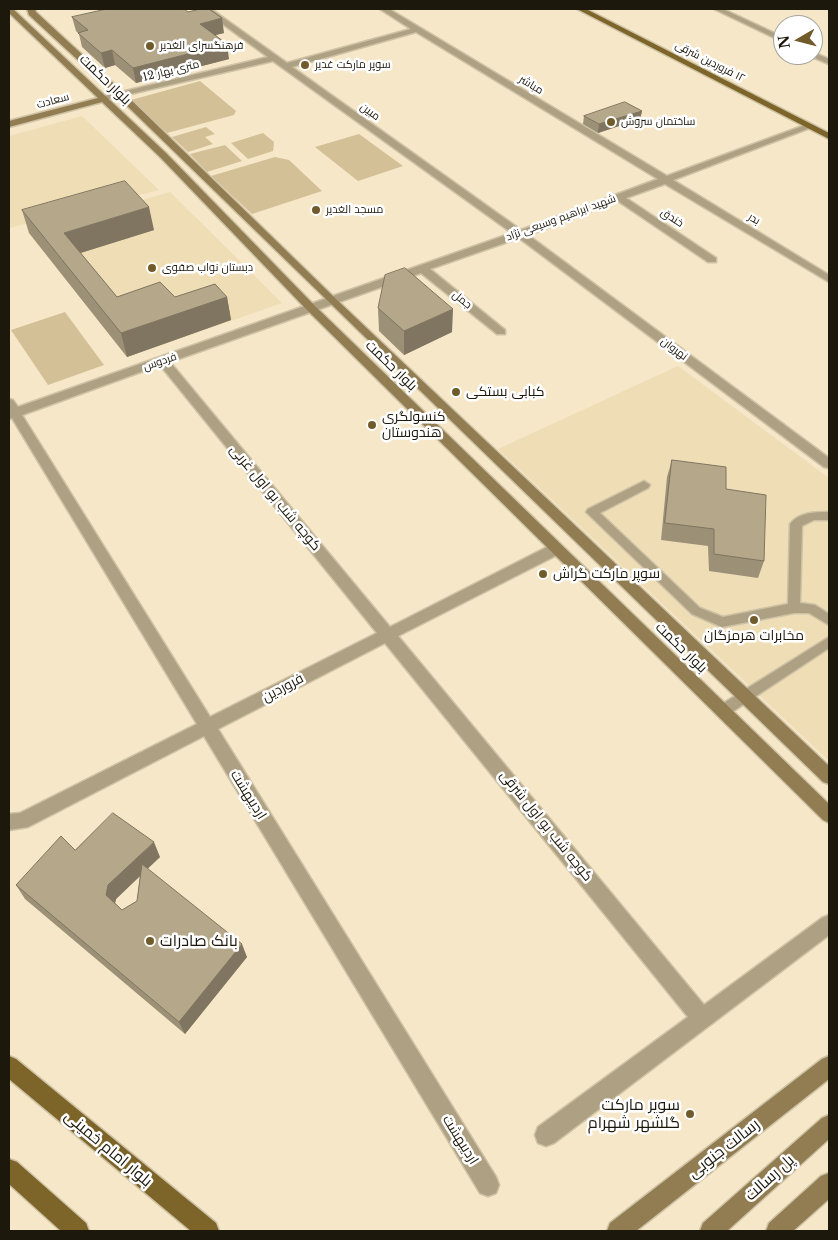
<!DOCTYPE html>
<html>
<head>
<meta charset="utf-8">
<style>
	body { margin:0 }
	#map { position:relative; width:838px; height:1240px; overflow:hidden; background:#f5e7c7; font-family:"Libre Baskerville",serif }
	canvas { display:block }
	.frame { position:absolute; inset:0; border:10px solid #1d180c; pointer-events:none }
	.north { position:absolute; left:773px; top:15px; width:50px; height:50px; box-sizing:border-box; background:#fff; border:1px solid #a5a39e; border-radius:50%; rotate:262deg; font-size:14px; font-weight:700; line-height:20px; text-align:center; color:#1d180c }
	.north::after { content:''; display:block; margin:auto; width:18px; height:22px; background:#715b2b; clip-path:polygon(50% 0,100% 100%,50% 72%,0 100%) }
</style>
</head>
<body>
<div id="map">
<canvas width="838" height="1240"></canvas>
<div class="frame"></div>
<div class="north">N</div>
</div>
<script>
const ctx = document.querySelector('canvas').getContext('2d');
ctx.lineJoin = 'round';
function paint(path, color) {
  ctx.fillStyle = color;
  ctx.fill(path, 'evenodd');
}
function strokePath(path, color, width, dash) {
  ctx.strokeStyle = color;
  ctx.lineWidth = width;
  ctx.lineCap = dash ? 'butt' : 'round';
  ctx.setLineDash(dash || []);
  ctx.stroke(path);
}
function drawText(font, color, halo, rows, align = 'center') {
  ctx.font = font + ' "Libre Baskerville",Cairo,serif';
  ctx.lineWidth = 5;
  ctx.setLineDash([]);
  ctx.textBaseline = 'middle';
  ctx.strokeStyle = halo;
  ctx.fillStyle = color;
  for (const [text, x, y, turn = 0] of rows) {
    ctx.save();
    ctx.translate(x, y);
    ctx.rotate((+turn || 0) * Math.PI / 180);
    ctx.textAlign = isNaN(turn) ? turn : align;
    if (halo) ctx.strokeText(text, 0, 0);
    ctx.fillText(text, 0, 0);
    ctx.restore();
  }
}
const built = new Path2D(`
	M 82,116 L 159,190 L 9,228 L 9,136 Z
	M 170,192 L 282,303 L 127,357 L 29,233 Z
	M 678,366 L 829,478 L 829,761 L 498,449 Z`);
const green = new Path2D(`
	M 200,81 L 236,111 L 234,115 L 167,133 L 131,100 Z
	M 206,127 L 215,134 L 205,137 L 213,144 L 188,152 L 172,137 Z
	M 263,133 L 274,142 L 273,151 L 248,159 L 231,143 Z
	M 359,134 L 403,166 L 358,181 L 315,147 Z
	M 225,145 L 242,161 L 207,172 L 190,154 Z
	M 275,157 L 289,160 L 322,191 L 252,214 L 211,176 Z
	M 65,312 L 104,365 L 48,385 L 11,330 Z`);
const lane = new Path2D(`
	M 644,481 L 650,485 L 648,488 L 600,513 L 700,608 L 723,617 L 788,604 L 790,524 C 799,512 816,512 829,512 L 829,520 L 814,520 L 802,526 L 800,603 L 815,605 L 829,614 L 829,625 L 809,613 L 794,613 L 722,627 L 692,614 L 586,512 L 588,509 Z
	M 829,637 L 829,648 L 729,714 L 724,716 L 719,714 L 717,710 L 719,706 Z`);
const street = new Path2D(`
	M 202,9 L 211,9 L 287,63 L 411,29 L 380,9 L 389,9 L 667,176 L 808,124 L 815,126 L 673,180 L 829,275 L 829,282 L 665,184 L 626,198 L 716,258 L 716,262 L 708,262 L 618,201 L 528,235 L 829,458 L 829,468 L 824,467 L 519,238 L 430,269 L 505,330 L 505,334 L 497,334 L 421,273 L 170,362 L 390,627 L 551,545 L 561,545 L 563,549 L 561,553 L 398,636 L 704,1005 L 822,918 L 829,915 L 829,935 L 554,1143 L 546,1146 L 538,1143 L 535,1135 L 538,1127 L 688,1017 L 385,643 L 218,729 L 496,1177 L 499,1185 L 496,1193 L 488,1196 L 480,1193 L 204,736 L 28,827 L 9,830 L 9,814 L 20,813 L 197,724 L 12,418 L 9,419 L 9,399 L 13,400 L 18,407 L 512,233 L 273,61 L 100,101 L 100,97 L 268,57 ZM 416,32 L 658,179 L 521,230 L 292,67 ZM 160,365 L 377,633 L 210,717 L 22,415 Z
	M 714,9 L 723,9 L 783,37 L 783,42 Z
	M 813,52 L 829,59 L 829,64 L 810,56 L 813,55 Z`);
const secondary = new Path2D(`
	M 9,9 L 13,9 L 166,153 L 315,306 L 829,804 L 829,823 L 823,820 L 307,310 L 160,157 L 102,102 L 9,127 L 9,121 L 98,98 L 9,13 Z
	M 27,9 L 35,9 L 36,12 L 124,93 L 336,299 L 829,766 L 829,784 L 823,782 L 118,97 L 29,15 Z
	M 829,1056 L 829,1079 L 636,1231 L 607,1231 L 610,1223 L 822,1059 Z
	M 829,1115 L 829,1139 L 727,1231 L 700,1231 L 703,1223 L 822,1118 Z
	M 829,1173 L 829,1199 L 793,1231 L 766,1231 L 769,1223 L 821,1176 Z`);
const primary = new Path2D(`
	M 577,9 L 586,9 L 829,133 L 829,139 Z
	M 9,1056 L 16,1059 L 216,1223 L 219,1231 L 191,1231 L 9,1079 Z
	M 9,1159 L 17,1162 L 86,1223 L 89,1231 L 61,1231 L 9,1184 Z`);
const wall = new Path2D(`
	M 188,12 L 224,33 L 216,35 L 229,59 L 136,83 L 115,65 L 105,68 L 82,47 L 79,34 L 76,31 L 72,17 Z
	M 642,111 L 640,119 L 598,133 L 583,124 L 584,116 Z
	M 22,210 L 154,230 L 80,253 L 117,297 L 227,297 L 231,320 L 127,357 L 29,233 Z
	M 378,308 L 452,332 L 404,355 L 379,331 Z
	M 672,460 L 726,489 L 764,561 L 758,578 L 709,571 L 708,546 L 661,540 L 667,477 Z
	M 75,850 L 160,857 L 147,869 L 247,957 L 185,1034 L 25,899 L 16,885 ZM 140,876 L 137,901 L 122,910 L 115,903 L 116,899 Z`);
const shadedWall = new Path2D(`
	M 222,18 L 224,33 L 202,38 L 200,24 Z
	M 227,44 L 229,59 L 136,83 L 133,68 Z
	M 112,50 L 115,65 L 105,68 L 101,53 Z
	M 642,111 L 640,119 L 598,133 L 599,124 Z
	M 149,207 L 154,230 L 71,256 L 64,233 Z
	M 227,297 L 231,320 L 127,357 L 121,333 Z
	M 453,309 L 452,332 L 404,355 L 404,331 Z
	M 154,842 L 160,857 L 116,899 L 114,908 L 106,895 L 108,885 Z
	M 242,944 L 247,957 L 185,1034 L 179,1022 Z`);
const building = new Path2D(`
	M 107,9 L 184,9 L 188,12 L 200,9 L 209,9 L 222,18 L 200,24 L 227,44 L 133,68 L 112,50 L 101,53 L 78,33 L 88,30 L 72,17 Z
	M 625,102 L 642,111 L 599,124 L 584,116 Z
	M 125,181 L 149,207 L 64,233 L 117,297 L 160,282 L 175,297 L 215,284 L 227,297 L 121,333 L 22,210 Z
	M 405,268 L 453,309 L 404,331 L 378,308 L 385,275 Z
	M 672,460 L 726,467 L 726,489 L 766,495 L 764,561 L 714,554 L 714,529 L 665,523 Z
	M 113,813 L 154,842 L 108,885 L 106,895 L 122,910 L 137,901 L 142,864 L 242,944 L 179,1022 L 16,885 L 61,836 L 75,850 Z`);
const markers = [
	[150,46,5,"#715b2b"],
	[305,65,5,"#715b2b"],
	[611,122,5,"#715b2b"],
	[316,210,5,"#715b2b"],
	[152,268,5,"#715b2b"],
	[456,392,5,"#715b2b"],
	[372,425,5,"#715b2b"],
	[543,574,5,"#715b2b"],
	[754,620,5,"#715b2b"],
	[150,941,5,"#715b2b"],
	[690,1114,5,"#715b2b"]
];
const farPoinames = [
	["فرهنگسرای الغدیر",160,46],
	["سوپر مارکت غدیر",315,65],
	["ساختمان سروش",621,122],
	["مسجد الغدیر",326,210],
	["دبستان نواب صفوی",162,268]
];
const farStreetnames = [
	["١٢ فروردین شرقی",710,62,27],
	["12 متری بهار",171,71,-14],
	["مباشر",531,85,31],
	["سعادت",53,101,-15],
	["مبین",370,112,36],
	["شهید ابراهیم وسیعی نژاد",561,218,-20],
	["خندق",672,218,34],
	["بدر",754,219,31],
	["جمل",462,300,39],
	["نهروان",674,349,37],
	["فردوس",160,362,-19]
];
const streetNames = [
	["بلوار حکمت",105,80,44],
	["بلوار حکمت",391,366,44],
	["کوچه شب بو اول غربی",275,498,50],
	["بلوار حکمت",681,648,44],
	["فروردین",283,688,-28],
	["اردیبهشت",248,795,58],
	["کوچه شب بو اول شرقی",546,826,51],
	["اردیبهشت",460,1140,58]
];
const poiNames = [
	["کبابی بستکی",466,392],
	["کنسولگری",382,417],
	["هندوستان",382,433],
	["سوپر مارکت گراش",553,574],
	["مخابرات هرمزگان",754,636,"center"]
];
const nearPoinames = [
	["بانک صادرات",160,941],
	["سوپر مارکت",680,1105,"right"],
	["گلشهر شهرام",680,1123,"right"]
];
const nearStreetnames = [
	["بلوار امام خمینی",108,1149,40],
	["رسالت جنوبی",724,1149,-38],
	["پل رسالت",770,1178,-42]
];
paint(built, '#efddb6');
paint(green, '#d3c097');
strokePath(lane, '#cec2a5', 3);
strokePath(street, '#cec2a5', 3);
strokePath(secondary, '#cec2a5', 3);
strokePath(primary, '#cec2a5', 3);
paint(lane, '#aea083');
paint(street, '#aea083');
paint(secondary, '#917d51');
paint(primary, '#7d6429');
paint(wall, '#9c9076');
paint(shadedWall, '#7f7560');
paint(building, '#b5a789');
strokePath(building, '#7f7560', 1);
for (const [x, y, r, color] of markers) {
  const dot = new Path2D();
  dot.arc(x, y, r, 0, 2 * Math.PI);
  ctx.fillStyle = color;
  ctx.fill(dot);
  strokePath(dot, '#fff', 2);
}
drawText('11px', '#1d180c', '#fff', farPoinames, 'left');
drawText('11px', '#1d180c', '#fff', farStreetnames);
drawText('14px', '#1d180c', '#fff', streetNames);
drawText('14px', '#1d180c', '#fff', poiNames, 'left');
drawText('16px', '#1d180c', '#fff', nearPoinames, 'left');
drawText('16px', '#1d180c', '#fff', nearStreetnames);
</script>
</body>
</html>
